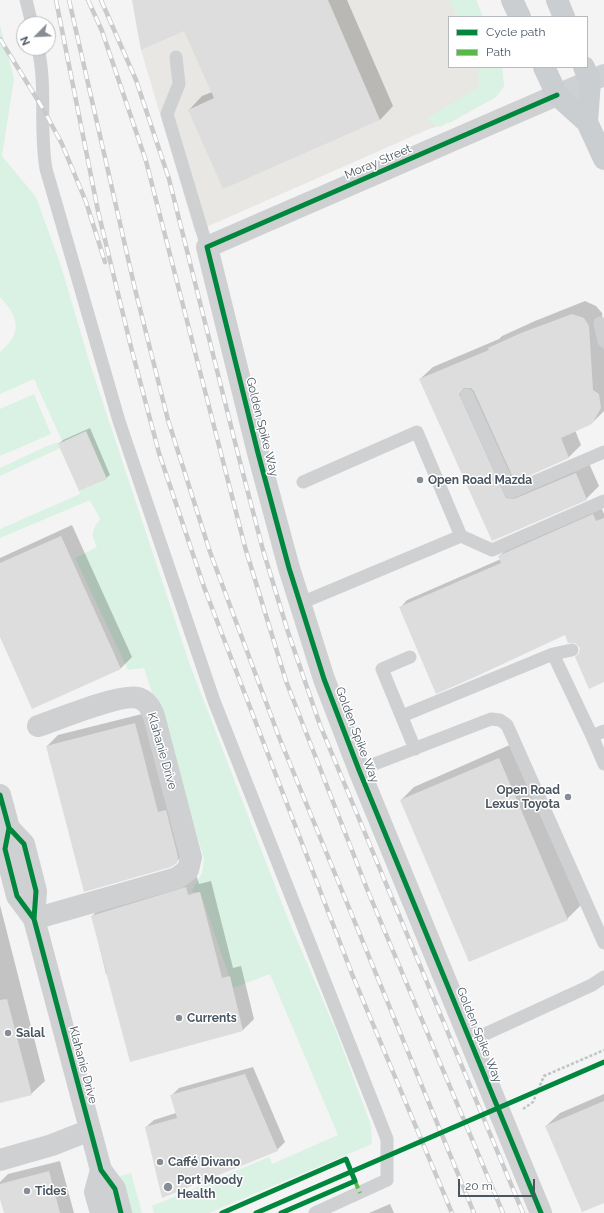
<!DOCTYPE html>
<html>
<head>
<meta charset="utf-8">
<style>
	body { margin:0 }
	#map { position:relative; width:604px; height:1213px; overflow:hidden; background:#f4f4f4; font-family:Raleway,sans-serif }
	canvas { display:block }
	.legend { position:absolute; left:448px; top:16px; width:140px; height:52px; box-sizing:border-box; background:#fff; border:1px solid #b7bbc0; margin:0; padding:5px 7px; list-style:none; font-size:12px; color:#4a5661 }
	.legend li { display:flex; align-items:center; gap:8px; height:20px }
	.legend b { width:20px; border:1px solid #b7bbc0 }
	.north { position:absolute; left:16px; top:16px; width:40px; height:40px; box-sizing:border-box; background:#fff; border:1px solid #b7bbc0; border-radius:50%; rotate:246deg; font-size:11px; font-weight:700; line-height:16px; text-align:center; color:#4a5661 }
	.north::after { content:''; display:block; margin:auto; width:14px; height:18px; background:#868d94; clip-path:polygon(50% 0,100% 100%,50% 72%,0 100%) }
	.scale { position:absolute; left:458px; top:1179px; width:77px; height:18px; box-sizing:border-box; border:2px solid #4a5661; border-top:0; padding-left:5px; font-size:12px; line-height:14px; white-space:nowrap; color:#4a5661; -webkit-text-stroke:3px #fff; paint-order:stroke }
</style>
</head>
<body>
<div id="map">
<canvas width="604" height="1213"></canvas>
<ul class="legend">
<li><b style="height:5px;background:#00873e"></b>Cycle path</li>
<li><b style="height:5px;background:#58b947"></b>Path</li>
</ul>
<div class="north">N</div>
<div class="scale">20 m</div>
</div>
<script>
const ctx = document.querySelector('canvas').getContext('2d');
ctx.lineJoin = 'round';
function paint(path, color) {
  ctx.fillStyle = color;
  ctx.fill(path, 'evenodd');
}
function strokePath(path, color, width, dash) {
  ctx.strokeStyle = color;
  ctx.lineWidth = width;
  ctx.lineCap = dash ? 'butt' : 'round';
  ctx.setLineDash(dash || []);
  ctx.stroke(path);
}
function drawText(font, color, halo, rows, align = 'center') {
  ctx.font = font + ' Raleway,sans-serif';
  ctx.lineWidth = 3;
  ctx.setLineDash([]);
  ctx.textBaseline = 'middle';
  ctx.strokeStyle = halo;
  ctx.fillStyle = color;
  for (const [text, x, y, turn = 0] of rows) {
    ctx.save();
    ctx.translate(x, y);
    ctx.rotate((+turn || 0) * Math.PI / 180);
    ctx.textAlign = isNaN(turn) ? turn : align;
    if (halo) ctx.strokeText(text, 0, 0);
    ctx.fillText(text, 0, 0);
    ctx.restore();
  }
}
const commercial = new Path2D(`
	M 132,0 L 476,0 L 483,17 L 449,17 L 449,67 L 502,67 L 504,86 L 496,97 L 451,122 L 429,129 L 195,232 L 141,50 Z`);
const green = new Path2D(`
	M 449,0 L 476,0 L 483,17 L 457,17 Z
	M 0,25 L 14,79 L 2,156 L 36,197 L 61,266 L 90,364 L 190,665 L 286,914 L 336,1031 L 371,1125 L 372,1144 L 209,1213 L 154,1213 L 152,1206 L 269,1157 L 272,1164 L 338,1135 L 270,974 L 233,988 L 200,892 L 191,892 L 202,873 L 204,859 L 179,774 L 144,668 L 128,670 L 75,558 L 97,547 C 91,533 91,532 100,519 L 90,500 L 0,538 L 0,529 L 80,494 L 79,491 L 96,484 L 94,472 L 77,436 L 58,444 L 60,448 L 0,476 L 0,468 L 47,446 L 62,441 L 34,379 L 0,394 L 0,352 C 23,333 19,317 0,297 Z
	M 478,67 L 502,67 L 504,86 L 496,97 L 440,127 L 431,123 L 427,118 L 479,87 Z
	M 34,394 L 51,434 L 0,456 L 0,409 Z
	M 131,1173 L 142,1213 L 126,1213 L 117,1177 Z`);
const shadow = new Path2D(`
	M 133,0 L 347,0 L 393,106 L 380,120 L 189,110 L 202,96 L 212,92 L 185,29 Z
	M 585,301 L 596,306 L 602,313 L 604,351 L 604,411 L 592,423 L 575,430 L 581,445 L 569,457 L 516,480 L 519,486 L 588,461 L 599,486 L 586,499 L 492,540 L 420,379 L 433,367 L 499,339 L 502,336 L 535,321 Z
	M 90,428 L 110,475 L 106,478 L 59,444 L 63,440 Z
	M 601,507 L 604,514 L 604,681 L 580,653 L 581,648 L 566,634 L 400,608 L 407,600 L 501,559 L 499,556 L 507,549 Z
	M 72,525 L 132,657 L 121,668 L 32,707 L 0,636 L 0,558 Z
	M 146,713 L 188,850 L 176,862 L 47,746 L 58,735 Z
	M 512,744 L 581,905 L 567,919 L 401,800 L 414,787 Z
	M 197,877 L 199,884 L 211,881 L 233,968 L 241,966 L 254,1019 L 243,1030 L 106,974 L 92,916 L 103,905 Z
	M 0,905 L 45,1081 L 31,1094 L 0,1102 Z
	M 253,1067 L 285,1142 L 277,1150 L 146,1127 L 154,1120 L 176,1113 L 171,1096 L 179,1088 Z
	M 604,1094 L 604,1202 L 546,1126 L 560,1113 Z
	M 60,1161 L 74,1213 L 5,1213 L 0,1195 L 0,1182 L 8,1174 Z
	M 390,1204 L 394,1213 L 369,1213 Z`);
const building = new Path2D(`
	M 132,0 L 328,0 L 380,120 L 223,189 L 188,110 L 214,98 L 184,31 L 141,50 Z
	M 572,314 L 584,318 L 589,326 L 593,390 L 599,394 L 601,408 L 592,424 L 561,438 L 569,458 L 515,482 L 474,391 L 471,388 L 464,388 L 459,394 L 506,498 L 514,499 L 576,473 L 587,500 L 492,541 L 419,379 L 489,350 L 488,348 L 521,333 Z
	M 86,431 L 107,479 L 79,491 L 58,444 Z
	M 593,514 L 596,521 L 604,518 L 604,682 L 589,689 L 575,657 L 579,653 L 580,648 L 575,643 L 568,643 L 565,635 L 475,677 L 436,694 L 399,607 L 501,563 L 498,556 Z
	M 61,536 L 121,669 L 32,709 L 0,637 L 0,563 Z
	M 135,723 L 158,812 L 166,810 L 178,857 L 177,863 L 171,867 L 84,892 L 46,746 Z
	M 499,758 L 568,920 L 469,962 L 400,800 Z
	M 186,887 L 188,895 L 200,892 L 222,978 L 230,976 L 243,1031 L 130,1062 L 91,916 Z
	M 7,999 L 32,1095 L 0,1103 L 0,1000 Z
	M 245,1074 L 278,1151 L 162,1198 L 145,1127 L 177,1118 L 170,1095 Z
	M 604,1101 L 604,1203 L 582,1212 L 545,1126 Z
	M 49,1171 L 60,1213 L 4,1213 L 0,1199 L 0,1184 Z`);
const path = new Path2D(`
	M 523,1109 L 533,1102 L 544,1076 L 604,1050`);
const lane = new Path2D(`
	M 26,0 L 32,24
	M 38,48 C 47,87 39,129 46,169 L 119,421 L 214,701 L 387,1139 L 387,1180 L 315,1213
	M 176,57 L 179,84 L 167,114 L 207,247
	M 600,323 L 604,341
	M 467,395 L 511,492 L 604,452
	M 303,482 L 417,432 L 461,536
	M 301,603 L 461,536 L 492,550 L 604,501
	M 553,654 L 592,736
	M 410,657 L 382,669 L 415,749
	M 402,716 L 553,654 L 572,650
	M 604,731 L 592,736 L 604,764
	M 359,770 L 491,719 L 500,720 L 507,725 L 604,943
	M 470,1041 L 592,985 L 604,977`);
const street = new Path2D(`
	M 0,795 L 9,828 L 5,849 L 17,896 L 34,919
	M 9,828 L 24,844 L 36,891 L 34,919 L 101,1170 L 115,1189 L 121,1213
	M 34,919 L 177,878 L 188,870 L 191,857 L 154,716 C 151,708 147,700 138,698 C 121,693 59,719 38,726
	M 0,1160 L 52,1145 L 90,1130
	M 101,1213 L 95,1192 L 101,1170
	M 541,1213 L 359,770 L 324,679 L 289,568 L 258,453 L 207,247 L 557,95`);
const secondary = new Path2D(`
	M 557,95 L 604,75`);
const primary = new Path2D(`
	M 512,0 L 520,17
	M 557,0 L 564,17
	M 544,67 L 557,95 L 587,122 L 604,159
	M 584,67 L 590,81 L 587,122`);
const rail = new Path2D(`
	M 56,0 L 98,211 L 131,347 L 159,453 L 204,587 L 352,974 L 452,1213
	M 69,0 L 135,289 L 168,420 L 210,552 L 279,737 L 474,1213
	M 88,0 L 102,31 L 146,161 L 245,547 L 286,681 L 367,889 L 503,1213
	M 101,0 L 136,80 L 169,179 L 239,458 L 263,550 L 288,632 L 320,725 L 523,1213
	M 0,39 L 42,107 L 62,144 L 86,202 L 105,262`);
const quiet = new Path2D(`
	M 355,1181 L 360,1193`);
const cycleway = new Path2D(`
	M 0,795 L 9,828 L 5,849 L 17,896 L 34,919
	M 9,828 L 24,844 L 36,891 L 34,919 L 101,1170 L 115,1189 L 121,1213
	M 222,1213 L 346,1159 L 355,1181 L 281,1213
	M 256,1213 L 604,1062
	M 541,1213 L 359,770 L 324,679 L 289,568 L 258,453 L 207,247 L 557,95`);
const markers = [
	[420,480,4,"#868d94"],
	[568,797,4,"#868d94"],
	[179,1018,4,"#868d94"],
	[8,1033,4,"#868d94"],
	[160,1162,4,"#868d94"],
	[168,1187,5,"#868d94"],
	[27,1191,4,"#868d94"]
];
const streetNames = [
	["Moray Street",378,162,-23],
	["Golden Spike Way",262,427,76],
	["Golden Spike Way",357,735,69],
	["Klahanie Drive",162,751,74],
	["Golden Spike Way",479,1035,68],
	["Klahanie Drive",83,1065,75]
];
const poiNames = [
	["Open Road Mazda",428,480],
	["Open Road",560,790,"right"],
	["Lexus Toyota",560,804,"right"],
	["Currents",187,1018],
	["Salal",16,1033],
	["Caffé Divano",168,1162],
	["Port Moody",177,1180],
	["Health",177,1194],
	["Tides",35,1191]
];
paint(commercial, '#e8e7e3');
paint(green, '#d9f2e3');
paint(shadow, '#0003');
paint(building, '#ddddde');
strokePath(path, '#bcc7c4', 2.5, [3, 2]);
strokePath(lane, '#ced0d2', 13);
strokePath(street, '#ced0d2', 22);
strokePath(secondary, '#ced0d4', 22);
strokePath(primary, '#caced1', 22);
strokePath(rail, '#c9cacc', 4.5);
strokePath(rail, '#fff', 3, [9]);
strokePath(quiet, '#58b947', 4, [8, 4]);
strokePath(cycleway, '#00873e', 5);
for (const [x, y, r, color] of markers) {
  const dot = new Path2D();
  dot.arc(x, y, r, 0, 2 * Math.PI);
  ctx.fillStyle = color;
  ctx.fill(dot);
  strokePath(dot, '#fff', 1.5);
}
drawText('12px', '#4a5661', '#fff', streetNames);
drawText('bold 12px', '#4a5661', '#fff', poiNames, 'left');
</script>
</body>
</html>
